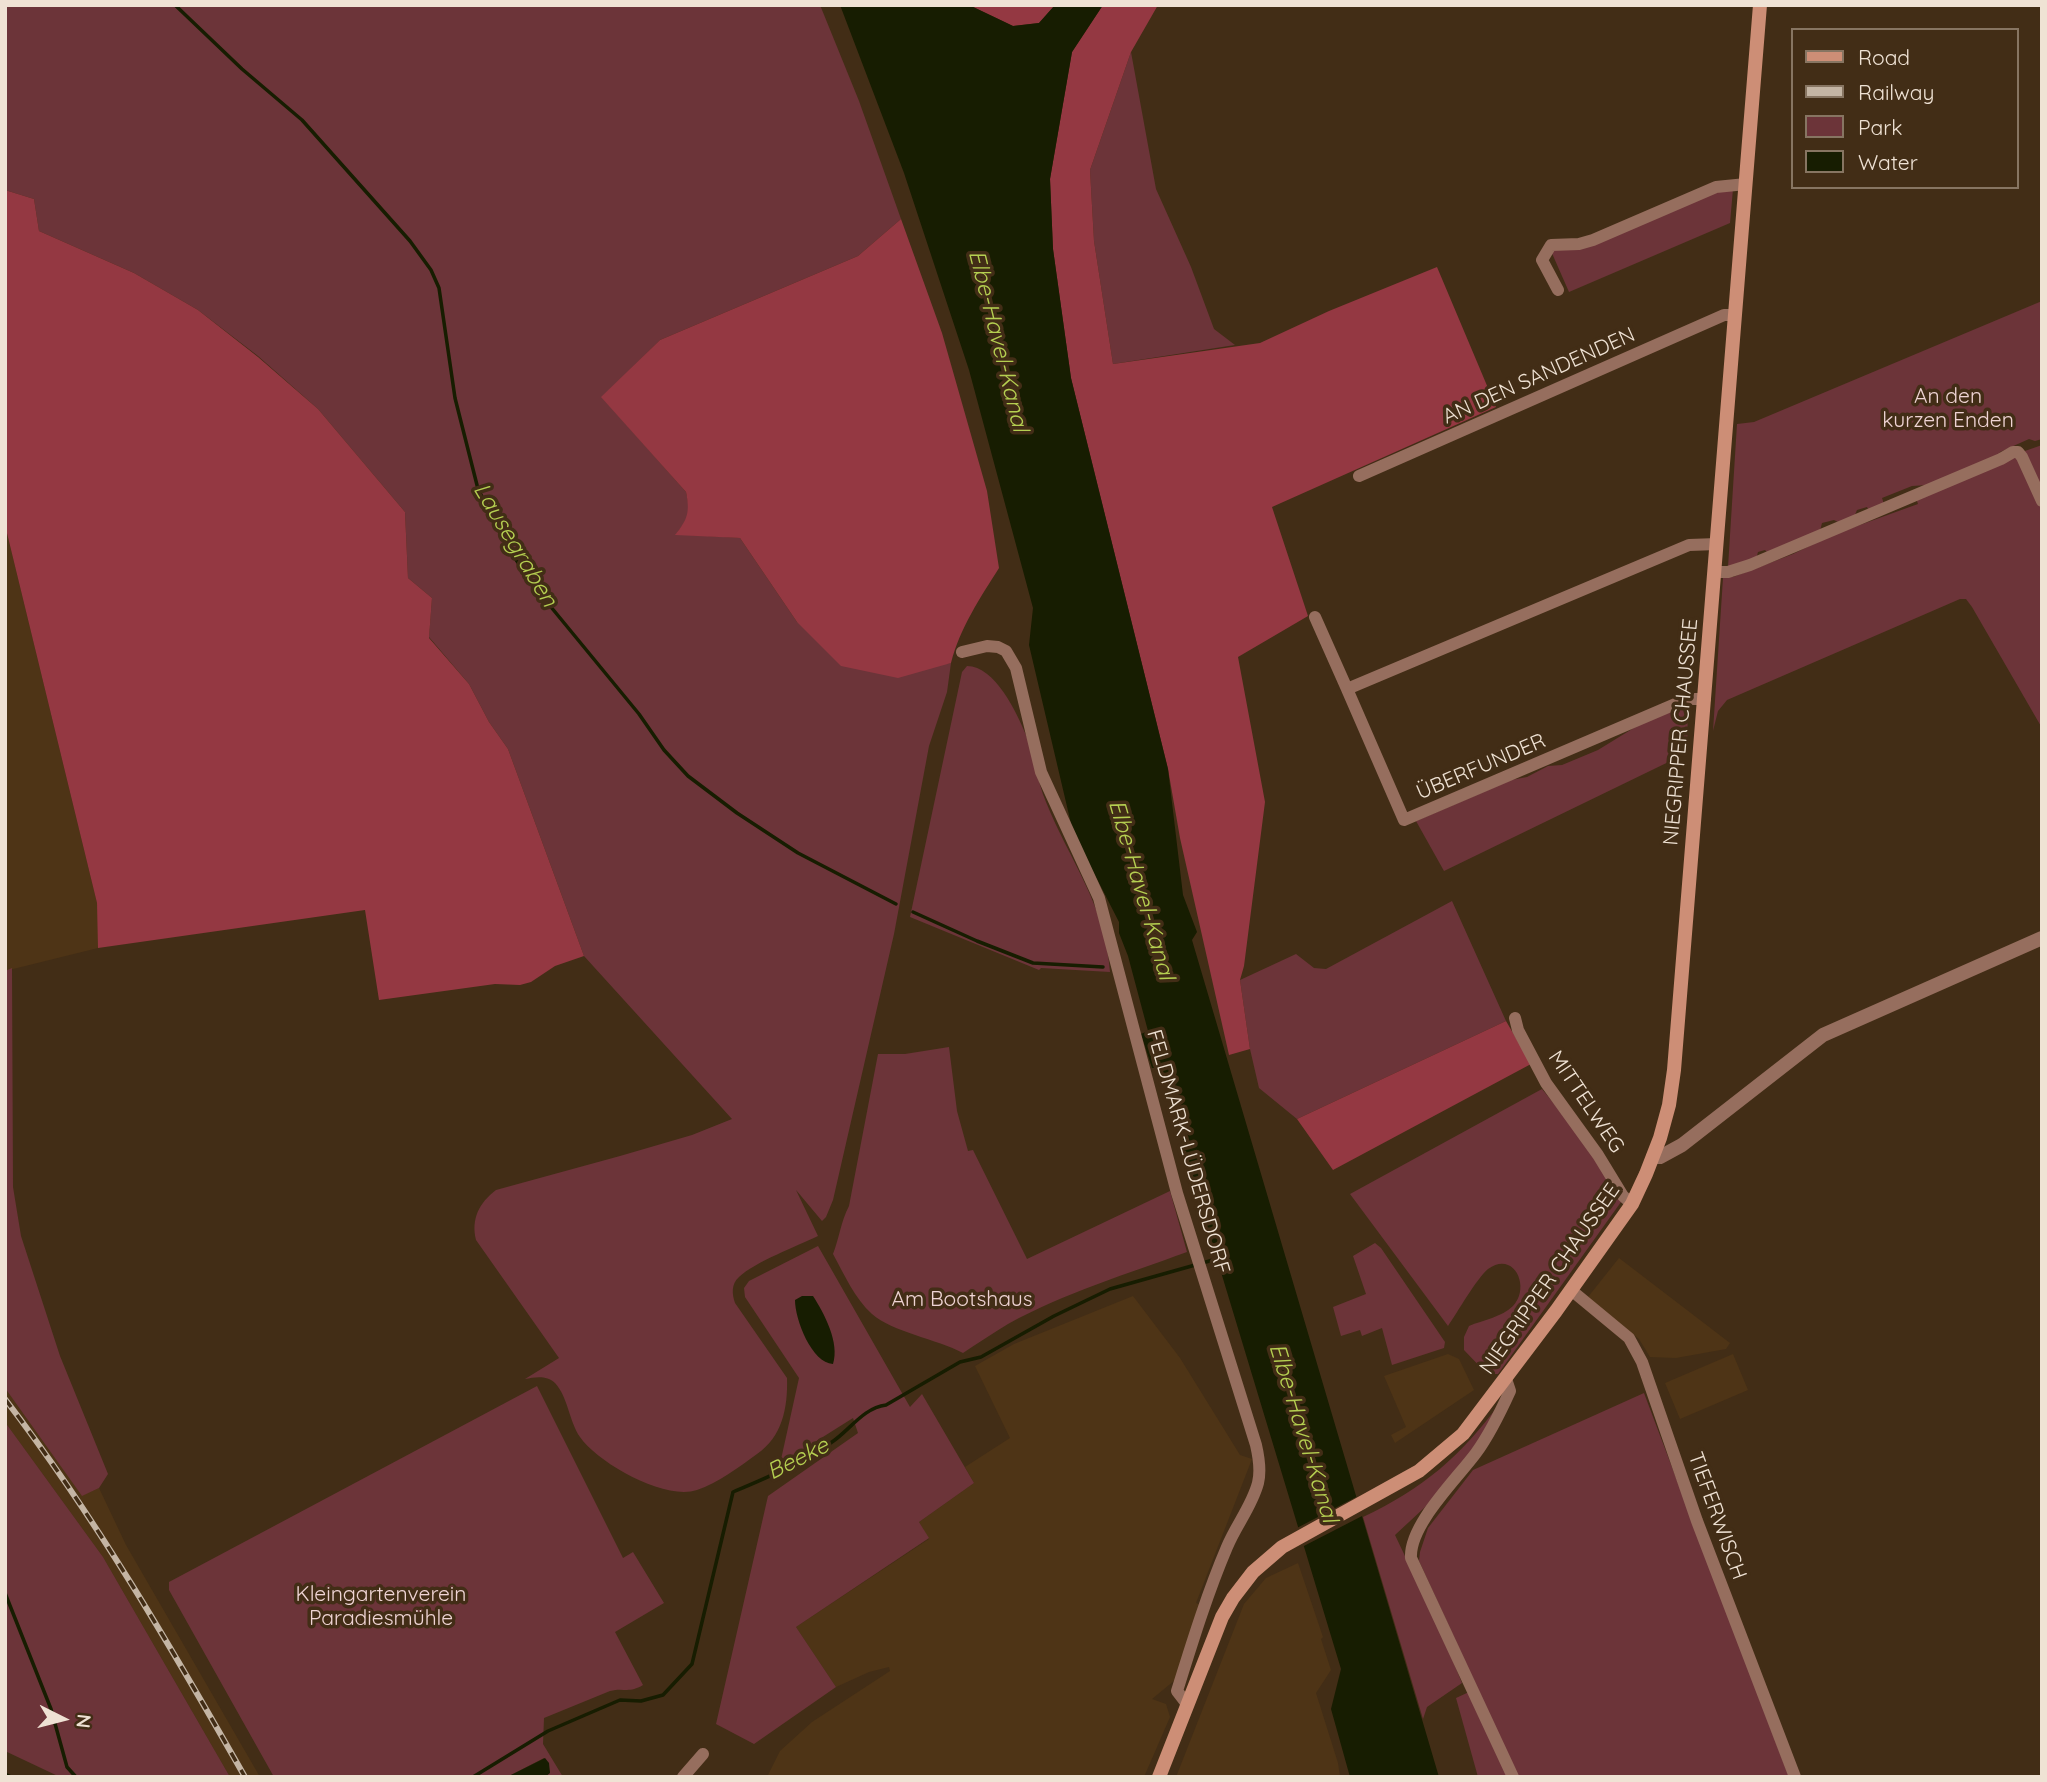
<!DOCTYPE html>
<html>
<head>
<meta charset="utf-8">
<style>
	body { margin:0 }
	#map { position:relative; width:2047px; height:1782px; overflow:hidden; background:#422d16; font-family:Quicksand,sans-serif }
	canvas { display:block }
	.frame { position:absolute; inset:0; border:7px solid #efe2d4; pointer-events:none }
	.legend { position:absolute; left:1791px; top:28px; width:228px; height:161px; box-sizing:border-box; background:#422d16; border:2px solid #877562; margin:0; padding:9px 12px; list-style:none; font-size:21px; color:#efe2d4 }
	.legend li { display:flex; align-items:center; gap:14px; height:35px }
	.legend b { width:35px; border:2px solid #877562 }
	.north { position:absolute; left:28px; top:1684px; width:70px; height:70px; -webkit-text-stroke:5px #422d16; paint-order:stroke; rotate:96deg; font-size:19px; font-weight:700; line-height:28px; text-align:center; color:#efe2d4 }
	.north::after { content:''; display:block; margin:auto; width:24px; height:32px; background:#efe2d4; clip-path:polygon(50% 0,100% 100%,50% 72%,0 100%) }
</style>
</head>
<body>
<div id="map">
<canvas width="2047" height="1782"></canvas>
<div class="frame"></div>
<ul class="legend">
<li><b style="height:9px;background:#cd8e76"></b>Road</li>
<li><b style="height:9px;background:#c4b5a4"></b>Railway</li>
<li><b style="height:19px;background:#6c3439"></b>Park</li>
<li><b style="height:19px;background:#171d01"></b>Water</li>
</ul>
<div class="north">N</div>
</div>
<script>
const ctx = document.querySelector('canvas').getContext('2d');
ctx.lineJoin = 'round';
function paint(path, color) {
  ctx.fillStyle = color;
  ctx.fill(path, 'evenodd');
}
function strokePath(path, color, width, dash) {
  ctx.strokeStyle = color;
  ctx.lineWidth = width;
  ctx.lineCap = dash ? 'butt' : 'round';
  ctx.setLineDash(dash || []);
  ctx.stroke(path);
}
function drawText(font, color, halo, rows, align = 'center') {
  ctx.font = font + ' Quicksand,sans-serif';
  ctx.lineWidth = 7;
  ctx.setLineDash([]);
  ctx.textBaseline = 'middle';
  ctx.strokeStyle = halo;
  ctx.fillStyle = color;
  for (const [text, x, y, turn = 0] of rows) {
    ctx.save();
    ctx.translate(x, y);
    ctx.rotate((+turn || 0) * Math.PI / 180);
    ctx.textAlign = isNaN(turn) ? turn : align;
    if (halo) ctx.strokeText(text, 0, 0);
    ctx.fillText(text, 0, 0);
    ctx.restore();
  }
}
const built = new Path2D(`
	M 5,525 L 97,903 L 99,920 L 98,948 L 5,971 Z
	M 1619,1258 L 1730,1343 L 1726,1349 L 1676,1358 L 1650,1357 L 1639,1339 L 1588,1297 Z
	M 1133,1296 L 1180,1358 L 1240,1455 L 1252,1459 L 1196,1603 L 1201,1605 L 1175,1680 L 1152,1699 L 1166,1704 L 1170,1717 L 1144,1777 L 767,1777 L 780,1751 L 812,1722 L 890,1671 L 889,1667 L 869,1672 L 836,1687 L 796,1627 L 929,1539 L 919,1522 L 974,1483 L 965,1467 L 1010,1438 L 975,1366 L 1014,1344 Z
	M 1448,1354 L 1459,1359 L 1474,1390 L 1395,1443 L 1391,1435 L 1406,1427 L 1384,1376 Z
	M 1733,1354 L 1748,1390 L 1680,1419 L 1665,1383 Z
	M 5,1388 L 82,1495 L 99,1488 L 126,1545 L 260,1777 L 230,1777 L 103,1557 L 5,1422 Z
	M 1298,1563 L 1323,1637 L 1321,1639 L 1331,1670 L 1316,1693 L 1338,1763 L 1340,1777 L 1176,1777 L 1244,1604 L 1266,1578 Z`);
const green = new Path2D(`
	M 5,5 L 820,5 L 859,101 L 901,219 L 858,256 L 660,340 L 602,397 L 686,492 C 691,514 690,517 676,534 L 740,538 L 797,622 L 943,664 L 951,663 L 947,692 L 929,746 L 894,934 L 833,1200 L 826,1217 L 822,1221 L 796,1190 L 818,1236 C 797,1246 755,1262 739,1277 C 731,1284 732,1294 735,1303 L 787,1378 C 788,1408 782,1437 757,1454 C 739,1467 718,1483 697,1490 C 665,1501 598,1463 580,1437 C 569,1421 568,1397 555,1383 C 547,1375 535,1377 525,1379 L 559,1358 L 476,1240 C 471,1219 479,1203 496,1190 L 620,1156 L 692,1135 L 732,1119 L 584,956 L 508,749 L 489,722 L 469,684 L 429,637 L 432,598 L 408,578 L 405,512 L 318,409 L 258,356 L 198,310 L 134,273 L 39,231 L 34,199 L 5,190 Z
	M 1131,52 L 1156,189 L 1191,267 L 1214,329 L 1235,345 L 1113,364 L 1094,241 L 1090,170 Z
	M 1733,189 L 1730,223 L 1569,292 L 1551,251 L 1697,197 Z
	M 2042,301 L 2042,439 L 2035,441 L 2029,439 L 2000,452 L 1998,457 L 1928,485 L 1912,486 L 1882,498 L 1884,504 L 1869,511 L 1867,507 L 1857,510 L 1854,517 L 1838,522 L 1834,520 L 1822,523 L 1820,531 L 1768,553 L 1765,550 L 1758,552 L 1756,559 L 1728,567 L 1737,424 L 1754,422 Z
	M 2042,445 L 2042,494 L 2022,452 Z
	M 2011,456 L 2020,460 L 2042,508 L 2042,728 L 1972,607 L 1966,599 L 1960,599 L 1727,700 L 1718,711 L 1713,731 L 1723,578 L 1728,576 L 1733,577 L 1793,554 L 1832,535 L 1918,504 L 1916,498 Z
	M 967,666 C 995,666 1017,713 1026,735 C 1035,757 1037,781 1046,802 C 1070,862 1105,903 1110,972 L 1041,968 L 1039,970 L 910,917 L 962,672 Z
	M 1688,704 L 1687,753 L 1444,871 L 1416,821 L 1511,780 L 1527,777 L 1548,766 L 1562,765 L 1598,750 L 1637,726 Z
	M 1452,901 L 1506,1021 L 1297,1119 L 1259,1088 L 1250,1049 L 1240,980 L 1296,954 L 1314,968 L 1326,969 Z
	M 12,968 L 13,1187 L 21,1236 L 60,1356 L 108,1474 L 99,1488 L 82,1496 L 5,1388 L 5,971 Z
	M 949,1047 L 957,1111 L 968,1151 L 973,1150 L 1027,1259 L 1170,1191 L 1187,1252 C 1127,1274 1064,1293 1008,1324 C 993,1333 978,1343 963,1353 C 937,1339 892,1332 872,1314 C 855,1299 844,1274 833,1254 C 839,1239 841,1221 849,1206 L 878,1054 L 905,1054 Z
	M 1542,1089 L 1582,1138 L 1621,1202 L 1498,1374 L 1487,1374 L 1464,1350 L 1464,1337 L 1469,1326 C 1483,1320 1502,1317 1513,1306 C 1531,1287 1514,1250 1488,1269 C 1477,1278 1457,1313 1448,1326 L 1350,1194 Z
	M 1375,1243 L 1381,1248 L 1445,1342 L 1444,1348 L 1392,1365 L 1382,1328 L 1362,1336 L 1360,1330 L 1341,1336 L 1333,1307 L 1366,1294 L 1353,1256 Z
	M 818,1246 L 910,1407 L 922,1394 L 974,1483 L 919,1522 L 929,1538 L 796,1627 L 836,1687 L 754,1744 L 716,1724 L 768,1496 L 858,1433 L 853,1418 L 780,1464 L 799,1378 L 745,1297 L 744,1288 L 749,1281 Z
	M 537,1386 L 623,1558 L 633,1552 L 664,1603 L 615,1632 L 643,1685 C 628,1694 624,1687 610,1691 L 544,1718 L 543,1744 L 563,1777 L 545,1777 L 550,1772 L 544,1758 L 507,1777 L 274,1777 L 169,1590 L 169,1582 Z
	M 1644,1393 L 1789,1777 L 1518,1777 L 1419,1561 L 1420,1552 L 1428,1528 L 1473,1470 Z
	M 1500,1403 L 1476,1447 L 1437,1496 L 1395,1535 L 1441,1632 L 1462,1683 L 1427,1707 L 1423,1719 L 1363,1517 C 1423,1489 1461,1456 1500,1403 Z
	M 5,1422 L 103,1557 L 230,1777 L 60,1777 L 5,1751 Z
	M 1469,1692 L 1509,1777 L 1478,1777 L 1456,1698 Z`);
const forest = new Path2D(`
	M 969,5 L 1055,5 L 1039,23 L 1013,26 Z
	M 1103,5 L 1158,5 L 1131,52 L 1090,170 L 1094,241 L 1113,364 L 1260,343 L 1329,311 L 1437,267 L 1496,407 L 1272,507 L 1308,616 L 1238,657 L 1265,802 L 1244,966 L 1240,980 L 1250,1049 L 1229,1055 L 1180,838 L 1168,769 L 1071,378 L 1053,249 L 1050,179 L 1072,52 Z
	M 5,190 L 34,199 L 39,231 L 134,273 L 198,310 L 258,357 L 318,409 L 405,512 L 408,578 L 432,598 L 429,638 L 469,684 L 489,722 L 508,749 L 584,956 L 555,966 L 531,982 L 520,985 L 495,984 L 379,1000 L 365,910 L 98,948 L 97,903 L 5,525 Z
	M 901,219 L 942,333 L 987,491 L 999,568 C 980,598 960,628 951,663 L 898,678 L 841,666 L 797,622 L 740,538 L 675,535 C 688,519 690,512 686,492 L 601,397 L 660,340 L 858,256 Z
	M 1506,1021 L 1531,1064 L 1333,1170 L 1297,1119 Z`);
const water = new Path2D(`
	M 840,5 L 969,5 L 1013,26 L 1039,23 L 1055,5 L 1103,5 L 1072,52 L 1050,179 L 1053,249 L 1071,378 L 1168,769 L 1183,895 L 1197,932 L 1192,940 L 1439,1777 L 1350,1777 L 1331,1709 L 1341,1669 L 1159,1067 L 1152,1068 L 1141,1034 L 1148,1031 L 1128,956 L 1119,933 L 1119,922 L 1073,832 L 1029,645 L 1033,608 L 969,370 L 904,173 Z
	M 802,1296 L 813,1296 C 824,1313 840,1343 833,1364 C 812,1363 795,1320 795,1300 Z
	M 545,1758 L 549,1763 L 550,1773 L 545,1777 L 507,1777 Z`);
const pier = new Path2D(`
	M 1360,1495 L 1366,1514 L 1300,1548 L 1295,1529 Z`);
const stream = new Path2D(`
	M 175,5 L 242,69 L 302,120 L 410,241 L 431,270 L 439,288 L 455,398 L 478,489 L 512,554 L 537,590 L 639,714 L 664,750 L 688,776 L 737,813 L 798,853 L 896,904
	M 913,912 L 977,941 L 1033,963 L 1103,967
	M 5,1593 L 51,1709 L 67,1767 L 76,1777
	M 5,1774 L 11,1777
	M 473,1777 L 548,1731 L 620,1700 L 641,1701 L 663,1695 L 692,1664 L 733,1492 C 766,1478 802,1463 832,1442 C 850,1430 863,1408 886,1405 L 960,1362 L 981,1357 L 1054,1316 L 1110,1289 L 1220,1258`);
const minor = new Path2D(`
	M 1558,290 L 1542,260 L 1551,245 L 1579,244 L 1593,240 L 1716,187 L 1746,184
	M 1359,476 L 1724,315 L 1735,315
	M 1715,572 L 1728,572 L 1750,565 L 2001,459 L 2013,452 L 2018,452 L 2022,457 L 2042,501
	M 1315,617 L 1347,689
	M 962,652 L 987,646 L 998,647 L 1006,651 L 1016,668 L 1041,772 L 1099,898 L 1177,1193 L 1256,1445 C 1259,1458 1261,1471 1258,1483 C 1252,1506 1236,1525 1227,1547 C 1207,1594 1192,1643 1177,1691 L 1187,1704
	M 1705,699 L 1691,699 L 1680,702 L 1404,820 L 1347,689 L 1689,545 L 1717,544
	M 1515,1018 L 1518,1030 L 1546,1083 L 1598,1155 L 1623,1196 L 1632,1204
	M 1571,1290 L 1629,1338 L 1642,1362 L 1697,1521 L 1795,1777
	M 1506,1379 L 1510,1391 C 1500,1413 1490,1434 1476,1453 C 1456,1480 1409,1525 1411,1558 L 1513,1777
	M 683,1777 L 703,1754`);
const tertiary = new Path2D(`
	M 1653,1157 L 1660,1157 L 1682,1145 L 1823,1035 L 2042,938`);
const secondary = new Path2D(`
	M 1159,1777 L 1222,1617 L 1233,1598 L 1253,1572 L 1282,1547 L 1419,1471 L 1463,1434 L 1556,1311 L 1632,1204 L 1646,1174 L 1660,1138 L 1669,1105 L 1674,1070 L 1760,5`);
const rail = new Path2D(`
	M 5,1399 C 96,1518 171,1647 245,1777`);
const streetNames = [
	["AN DEN SANDENDEN",1539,376,-24],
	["NIEGRIPPER CHAUSSEE",1681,732,-85],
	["ÜBERFUNDER",1481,767,-23],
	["MITTELWEG",1586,1102,56],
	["FELDMARK-LÜDERSDORF",1188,1152,74],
	["NIEGRIPPER CHAUSSEE",1550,1279,-55],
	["TIEFERWISCH",1717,1516,70]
];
const parkNames = [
	["An den",1948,397],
	["kurzen Enden",1948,421],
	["Am Bootshaus",962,1300],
	["Kleingartenverein",381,1595],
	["Paradiesmühle",381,1619]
];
const waterNames = [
	["Elbe-Havel-Kanal",998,341,76],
	["Lausegraben",515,545,59],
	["Elbe-Havel-Kanal",1141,890,74],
	["Elbe-Havel-Kanal",1303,1433,73],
	["Beeke",798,1459,-27]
];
paint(built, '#4e3416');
paint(green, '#6c3439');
paint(forest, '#943842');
paint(water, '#171d01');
paint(pier, '#422d16');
strokePath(stream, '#171d01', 3.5);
strokePath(minor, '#966e5e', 12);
strokePath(tertiary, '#966e5e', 14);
strokePath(secondary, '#cd8e76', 14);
strokePath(rail, '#c4b5a4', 6);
strokePath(rail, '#422d16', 3.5, [10]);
drawText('21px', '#efe2d4', '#422d16', streetNames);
drawText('21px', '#efd4d4', '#422d16', parkNames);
drawText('italic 23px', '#b5cf51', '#422d16', waterNames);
</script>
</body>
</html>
